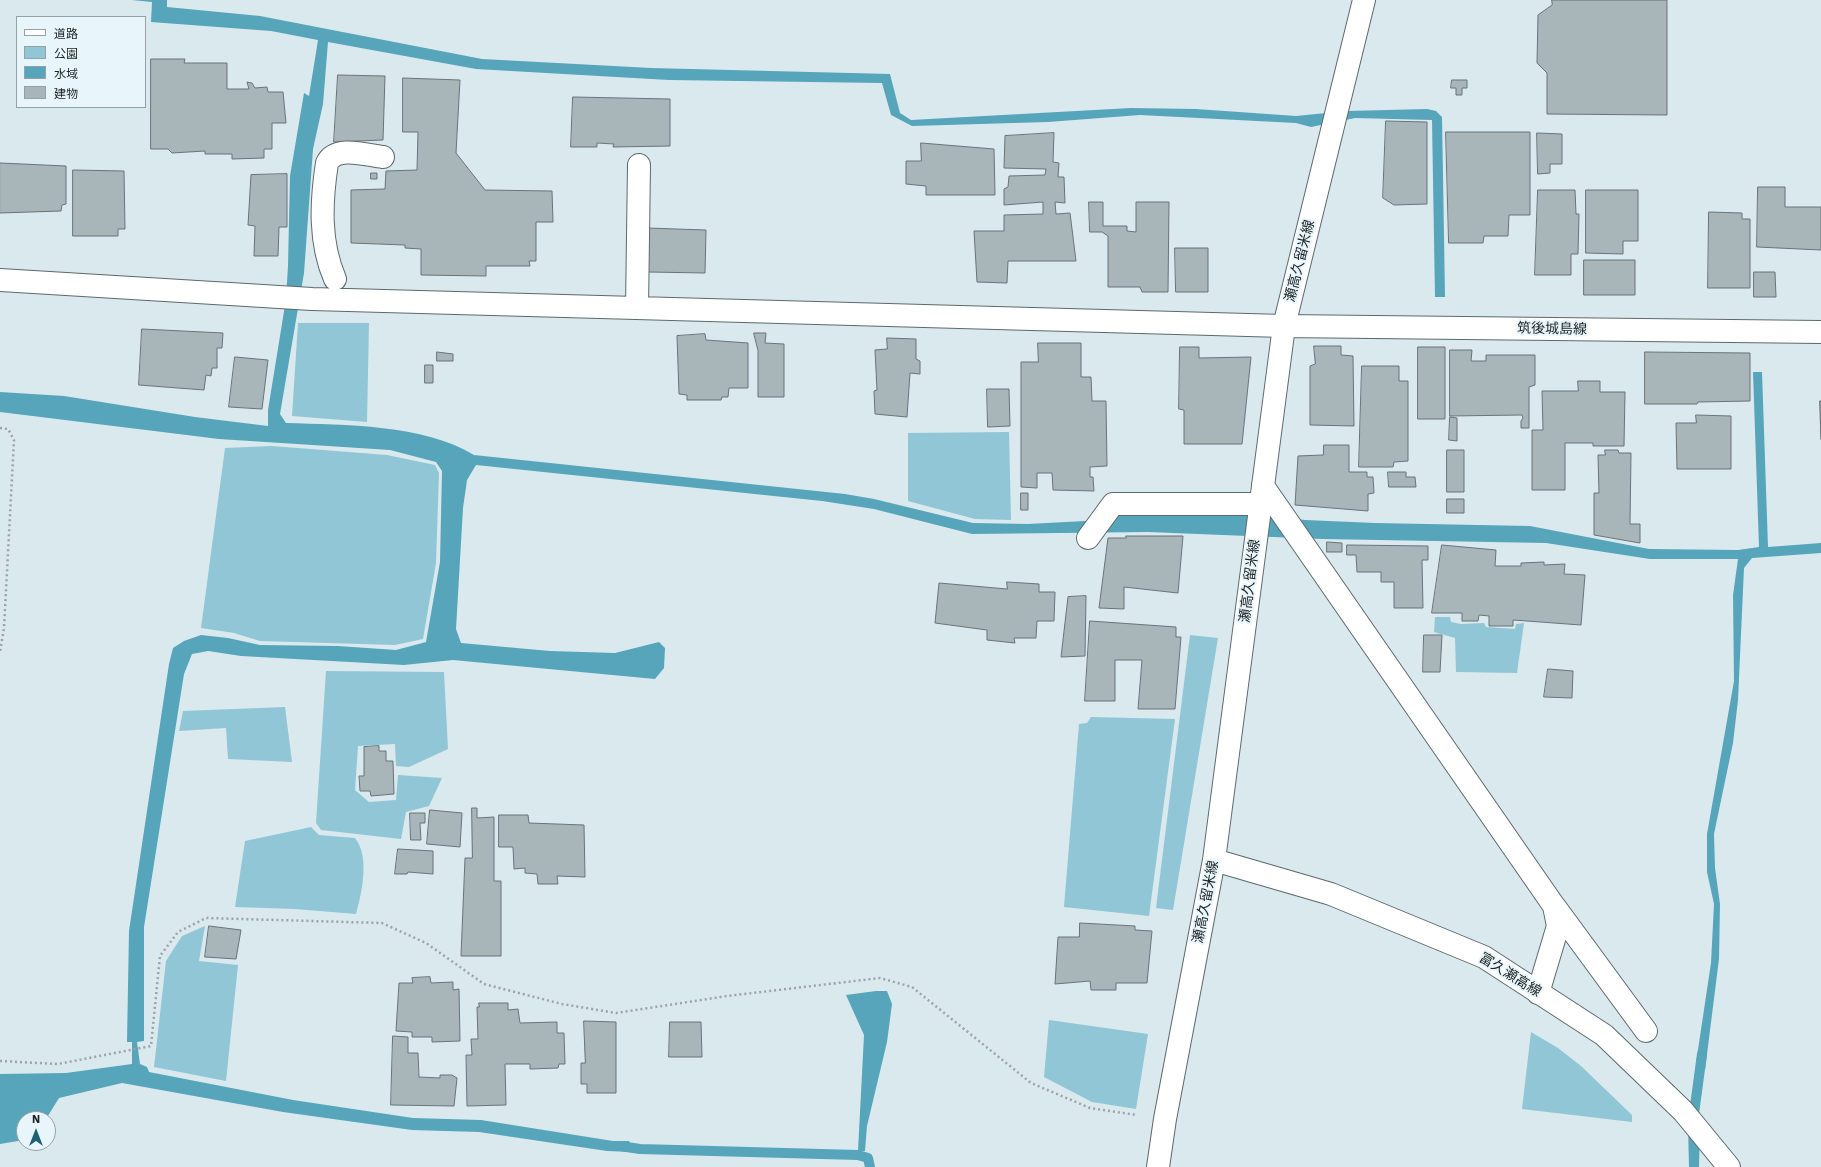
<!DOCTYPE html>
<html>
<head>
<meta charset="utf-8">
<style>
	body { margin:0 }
	#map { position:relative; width:1821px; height:1167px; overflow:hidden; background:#dae9ee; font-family:"Work Sans","Noto Sans JP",sans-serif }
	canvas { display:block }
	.legend { position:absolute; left:16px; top:16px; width:130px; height:92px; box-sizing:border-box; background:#e8f6fb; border:1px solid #96a1a4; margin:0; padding:5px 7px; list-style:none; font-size:12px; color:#1c2122 }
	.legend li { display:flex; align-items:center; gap:8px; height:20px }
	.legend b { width:20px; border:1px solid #96a1a4 }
	.north { position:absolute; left:16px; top:1111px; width:40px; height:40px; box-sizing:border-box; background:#e8f6fb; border:1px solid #96a1a4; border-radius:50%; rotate:0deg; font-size:11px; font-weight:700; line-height:16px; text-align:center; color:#1c2122 }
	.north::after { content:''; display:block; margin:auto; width:14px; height:18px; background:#1e6374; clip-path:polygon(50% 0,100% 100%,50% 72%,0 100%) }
</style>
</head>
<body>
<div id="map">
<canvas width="1821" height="1167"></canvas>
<ul class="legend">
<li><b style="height:5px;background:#fff"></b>道路</li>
<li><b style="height:11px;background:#90c6d6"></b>公園</li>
<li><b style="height:11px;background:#56a5ba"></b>水域</li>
<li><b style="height:11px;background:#a8b6ba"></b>建物</li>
</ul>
<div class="north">N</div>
</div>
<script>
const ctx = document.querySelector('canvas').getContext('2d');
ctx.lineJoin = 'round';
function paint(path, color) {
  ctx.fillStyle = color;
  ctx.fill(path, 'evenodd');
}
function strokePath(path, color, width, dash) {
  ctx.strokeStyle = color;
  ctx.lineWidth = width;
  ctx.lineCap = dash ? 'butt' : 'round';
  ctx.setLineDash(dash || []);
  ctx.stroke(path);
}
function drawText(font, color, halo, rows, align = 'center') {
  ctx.font = font + ' "Work Sans","Noto Sans JP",sans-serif';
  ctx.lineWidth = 4;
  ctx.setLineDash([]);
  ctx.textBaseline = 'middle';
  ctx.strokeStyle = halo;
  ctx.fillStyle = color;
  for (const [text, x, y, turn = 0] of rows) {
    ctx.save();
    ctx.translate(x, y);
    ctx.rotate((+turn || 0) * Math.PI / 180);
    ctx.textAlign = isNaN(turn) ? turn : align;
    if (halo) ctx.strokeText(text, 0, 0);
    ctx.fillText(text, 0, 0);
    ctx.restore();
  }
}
const green = new Path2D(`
	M 298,323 L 369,323 L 367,422 L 292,416 Z
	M 1009,432 L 1011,520 L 975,519 L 908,501 L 908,433 Z
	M 272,446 L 387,455 L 435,465 L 439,473 L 436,563 L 423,639 L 395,645 L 260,641 L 234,633 L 201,628 L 225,448 Z
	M 1435,617 L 1450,617 L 1451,622 L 1461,624 L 1484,623 L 1486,627 L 1515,629 L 1516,624 L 1524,623 L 1517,673 L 1456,672 L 1455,638 L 1434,632 Z
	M 1190,635 L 1218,638 L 1173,910 L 1156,908 Z
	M 326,671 L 444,672 L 448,749 L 409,767 L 396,766 L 395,744 L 358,746 L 355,790 L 369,802 L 396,800 L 398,775 L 442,778 L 429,806 L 406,812 L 401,839 L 321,830 L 316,823 Z
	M 285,707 L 292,762 L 228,759 L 226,728 L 179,731 L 183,711 Z
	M 1091,717 L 1175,719 L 1149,916 L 1064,907 L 1079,724 L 1087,723 Z
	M 311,827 L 319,835 L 355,838 C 370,857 362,892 356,914 L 295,909 L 235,907 L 245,841 Z
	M 205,926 L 199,961 L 238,965 L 226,1081 L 154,1067 L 166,961 L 182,936 Z
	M 1049,1020 L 1148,1034 L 1136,1109 L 1092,1102 L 1044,1077 Z
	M 1531,1032 L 1558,1048 L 1581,1066 L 1632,1115 L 1632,1122 L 1522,1109 Z`);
const water = new Path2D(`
	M 132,0 L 167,0 L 167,7 L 260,16 L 482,59 L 651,68 L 890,74 L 900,113 L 911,120 L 1131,108 L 1196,109 L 1296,116 L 1347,111 L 1427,109 L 1436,111 L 1442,117 L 1445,297 L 1435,297 L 1432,120 L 1355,118 L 1311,127 L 1296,123 L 1140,115 L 1048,122 L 912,126 L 891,115 L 882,83 L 669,80 L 476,69 L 328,42 L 323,104 L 313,149 L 304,273 L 280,414 L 286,423 C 345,425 423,424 474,455 L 845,494 L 874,499 L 973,523 L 1028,524 L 1085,521 L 1115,516 L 1232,511 L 1305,520 L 1375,523 L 1530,526 L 1649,549 L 1738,550 L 1759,547 L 1753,372 L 1762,372 L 1768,547 L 1821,543 L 1821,553 L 1752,558 L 1744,568 L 1738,700 L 1733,743 L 1714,834 L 1715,868 L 1720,904 L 1719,959 L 1705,1070 L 1696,1063 L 1711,963 L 1714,904 L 1707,872 L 1707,834 L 1734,681 L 1733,595 L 1738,559 L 1650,559 L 1546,543 L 1323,539 L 1148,532 L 972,534 L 874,509 L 822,501 L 476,465 L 467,480 L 463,508 L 456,629 L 461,643 L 550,651 L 615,653 L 659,642 L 665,648 L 664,668 L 655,679 L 453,660 L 404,665 L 241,656 L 208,651 L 192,654 L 184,674 L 144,927 L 144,1041 L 137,1042 L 140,1064 L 147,1067 L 149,1072 L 293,1100 L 413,1118 L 481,1120 L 613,1141 L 629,1141 L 635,1152 L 607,1151 L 479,1132 L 412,1130 L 283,1112 L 122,1083 L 59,1098 L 46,1119 L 24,1119 L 24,1140 L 0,1144 L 0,1074 L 66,1073 L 132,1064 L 132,1042 L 127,1042 L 129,931 L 169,664 L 173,648 L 184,641 L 201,635 L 228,638 L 260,645 L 338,646 L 396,650 L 426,642 L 440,562 L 442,471 L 436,462 L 390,450 L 219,439 L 0,412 L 0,392 L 64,396 L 195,417 L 268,426 L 268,410 L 286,299 L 288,266 L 290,176 L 304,93 L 309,96 L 318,40 L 271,31 L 151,22 L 152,2 Z
	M 876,991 L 887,991 L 892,1004 L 887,1042 L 867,1126 L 865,1151 L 858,1151 L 864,1035 L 846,995 Z
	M 1700,1124 L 1699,1167 L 1689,1167 L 1688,1126 Z`);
const stream = new Path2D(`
	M 1693,1121 L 1702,1054
	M 620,1146 L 640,1149 L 858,1155 L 868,1158 L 870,1167`);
const building = new Path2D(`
	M 1552,0 L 1667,0 L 1667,115 L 1547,114 L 1547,73 L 1537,63 L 1538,15 L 1552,5 Z
	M 151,59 L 185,59 L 184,63 L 227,63 L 227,89 L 249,89 L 247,82 L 252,83 L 255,88 L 267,87 L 268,92 L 283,92 L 286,123 L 272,123 L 272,149 L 264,149 L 264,158 L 232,159 L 232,154 L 205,154 L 205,151 L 172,153 L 168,149 L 151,149 Z
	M 338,75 L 385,76 L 383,140 L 334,142 Z
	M 403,78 L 460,80 L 456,153 L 485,190 L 552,191 L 553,222 L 536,222 L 536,261 L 529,261 L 530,266 L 486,266 L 486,276 L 421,275 L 421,249 L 405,248 L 405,245 L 351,243 L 351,190 L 385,189 L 386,171 L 417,170 L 418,132 L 403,132 Z
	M 1452,80 L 1467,80 L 1467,88 L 1462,88 L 1462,95 L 1456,95 L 1456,88 L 1451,88 Z
	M 573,97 L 670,99 L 670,146 L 613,147 L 614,144 L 597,143 L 597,147 L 571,147 Z
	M 1386,121 L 1427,122 L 1427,204 L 1394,205 L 1383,198 Z
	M 1446,132 L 1530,132 L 1530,215 L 1509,215 L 1508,236 L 1484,236 L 1483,243 L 1449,243 Z
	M 1054,133 L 1053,162 L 1059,163 L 1058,177 L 1064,177 L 1065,203 L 1055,202 L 1056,214 L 1070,213 L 1076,261 L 1008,261 L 1007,283 L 977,282 L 974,231 L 1004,231 L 1004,215 L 1043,214 L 1043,202 L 1004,205 L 1004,189 L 1008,187 L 1009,176 L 1045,175 L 1046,169 L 1004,168 L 1005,136 Z
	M 1537,133 L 1562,134 L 1562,164 L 1550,164 L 1550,173 L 1538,174 Z
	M 921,143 L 994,149 L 995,195 L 926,195 L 926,186 L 906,184 L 906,161 L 921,161 Z
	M 0,163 L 66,166 L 66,204 L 62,205 L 61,211 L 0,213 Z
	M 73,170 L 124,171 L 125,229 L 118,229 L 118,236 L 73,236 Z
	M 371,173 L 377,173 L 377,179 L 371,179 Z
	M 287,174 L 287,227 L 279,227 L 278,256 L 254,256 L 255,226 L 248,225 L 251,175 Z
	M 1758,187 L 1785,187 L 1785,207 L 1821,207 L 1821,250 L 1757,247 Z
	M 1538,190 L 1575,190 L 1576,214 L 1579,214 L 1578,254 L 1571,254 L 1571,275 L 1535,275 Z
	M 1586,190 L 1638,190 L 1638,241 L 1623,241 L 1623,254 L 1586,253 Z
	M 1089,202 L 1103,202 L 1103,226 L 1127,226 L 1127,231 L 1136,232 L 1136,202 L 1169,202 L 1168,292 L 1142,292 L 1140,287 L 1108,287 L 1108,236 L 1102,232 L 1090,232 Z
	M 1709,212 L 1742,213 L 1742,219 L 1750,219 L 1750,288 L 1708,288 Z
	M 647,228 L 706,230 L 705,273 L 648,272 Z
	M 1175,248 L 1208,248 L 1208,292 L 1176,292 Z
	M 1584,260 L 1635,260 L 1635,295 L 1584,295 Z
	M 1754,272 L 1775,272 L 1776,297 L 1754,297 Z
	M 142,329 L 223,333 L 222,348 L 217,348 L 217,368 L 212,368 L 211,376 L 206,375 L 204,390 L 139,385 Z
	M 754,333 L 766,333 L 765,343 L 784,344 L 784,397 L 758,397 L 758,351 Z
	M 705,334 L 706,340 L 748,343 L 748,388 L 729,388 L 728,397 L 722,397 L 721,400 L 687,400 L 687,395 L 679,394 L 677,336 Z
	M 887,338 L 916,339 L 916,359 L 920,361 L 920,374 L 910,373 L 907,417 L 875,414 L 874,391 L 877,390 L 875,350 L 887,349 Z
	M 1038,343 L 1081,343 L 1081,377 L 1091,377 L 1092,401 L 1106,401 L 1107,466 L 1090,467 L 1090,477 L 1093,477 L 1094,491 L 1053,490 L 1052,473 L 1037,473 L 1037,488 L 1021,487 L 1021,362 L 1038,362 Z
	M 1314,346 L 1341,346 L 1341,355 L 1353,356 L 1354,426 L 1310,425 L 1310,366 L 1315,364 Z
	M 1180,347 L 1199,347 L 1199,358 L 1251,357 L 1242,444 L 1184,444 L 1184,410 L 1179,409 Z
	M 1418,347 L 1445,347 L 1445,419 L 1418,419 Z
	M 1450,350 L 1472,350 L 1471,361 L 1486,361 L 1486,355 L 1535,355 L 1535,385 L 1529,387 L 1529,428 L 1521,428 L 1521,421 L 1523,418 L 1522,415 L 1450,416 Z
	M 437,352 L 453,354 L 453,361 L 437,361 Z
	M 1645,352 L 1750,353 L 1750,401 L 1698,402 L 1697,404 L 1645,404 Z
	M 235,357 L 268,360 L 262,409 L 229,407 Z
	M 425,365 L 433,365 L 433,383 L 425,383 Z
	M 1362,366 L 1399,366 L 1399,381 L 1408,381 L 1408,461 L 1394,462 L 1393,467 L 1359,467 Z
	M 1578,381 L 1600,381 L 1600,392 L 1625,392 L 1624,446 L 1593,446 L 1593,443 L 1565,443 L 1565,490 L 1532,490 L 1532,430 L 1543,430 L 1542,391 L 1578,391 Z
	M 987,389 L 1009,389 L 1010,426 L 988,427 Z
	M 1820,401 L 1821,401 L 1821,439 Z
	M 1696,415 L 1731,416 L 1731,469 L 1677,469 L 1676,423 L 1696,423 Z
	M 1450,417 L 1457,418 L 1457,441 L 1449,440 Z
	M 1324,445 L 1349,445 L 1349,472 L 1367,472 L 1367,477 L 1373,477 L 1374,493 L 1368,494 L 1368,511 L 1295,505 L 1298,456 L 1323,455 Z
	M 1447,450 L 1464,450 L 1464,492 L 1447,492 Z
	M 1605,450 L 1618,450 L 1619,453 L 1631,453 L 1630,524 L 1640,524 L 1640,543 L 1594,535 L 1594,493 L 1599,493 L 1598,455 L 1605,455 Z
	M 1388,472 L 1406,472 L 1406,477 L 1415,477 L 1416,487 L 1389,487 Z
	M 1021,493 L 1028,493 L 1028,510 L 1021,510 Z
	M 1447,499 L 1464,499 L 1464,513 L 1447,513 Z
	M 1126,536 L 1183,536 L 1178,593 L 1124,587 L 1124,609 L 1099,608 L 1108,538 L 1126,538 Z
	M 1327,542 L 1342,543 L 1342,552 L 1327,552 Z
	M 1347,545 L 1428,546 L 1428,560 L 1422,560 L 1423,608 L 1394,608 L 1394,582 L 1381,582 L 1381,572 L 1357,572 L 1356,555 L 1347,555 Z
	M 1442,545 L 1496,550 L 1495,566 L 1521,566 L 1521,563 L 1544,562 L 1544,565 L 1565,564 L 1564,574 L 1585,575 L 1581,625 L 1513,620 L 1513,626 L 1489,626 L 1489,616 L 1479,615 L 1478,621 L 1462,621 L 1462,613 L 1432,613 Z
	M 1007,582 L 1039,584 L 1039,592 L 1055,592 L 1054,621 L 1037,621 L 1036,638 L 1014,638 L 1015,643 L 987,640 L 987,630 L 935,623 L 939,583 L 1007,589 Z
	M 1086,596 L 1085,656 L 1061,657 L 1068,597 Z
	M 1090,621 L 1176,627 L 1176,637 L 1181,637 L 1175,709 L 1138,709 L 1142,660 L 1115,660 L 1115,701 L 1085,701 Z
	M 1424,635 L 1442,635 L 1440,672 L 1423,672 Z
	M 1548,669 L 1573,671 L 1572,698 L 1544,697 Z
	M 379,746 L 379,751 L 386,751 L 386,761 L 393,761 L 394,794 L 371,796 L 370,791 L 360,791 L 359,776 L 364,776 L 364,747 Z
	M 472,808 L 477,808 L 477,818 L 494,817 L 494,881 L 501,881 L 501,956 L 461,956 L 465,858 L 472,858 Z
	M 430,810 L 462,813 L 460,847 L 427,844 Z
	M 410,813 L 425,813 L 425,823 L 420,823 L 421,840 L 411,840 Z
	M 499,815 L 528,815 L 529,823 L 584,825 L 585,877 L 557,876 L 558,884 L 538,884 L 537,874 L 525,873 L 525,868 L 514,869 L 513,847 L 499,847 Z
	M 398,849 L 433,851 L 433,874 L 408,872 L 407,874 L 395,874 Z
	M 1080,923 L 1135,926 L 1135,930 L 1152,931 L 1147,983 L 1116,983 L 1116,990 L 1091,990 L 1090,981 L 1055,984 L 1058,937 L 1079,937 Z
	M 209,926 L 241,930 L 236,959 L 205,957 Z
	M 430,977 L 431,983 L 453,982 L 453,990 L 459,989 L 460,1041 L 432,1042 L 432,1037 L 412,1037 L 412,1032 L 396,1031 L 399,983 L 413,983 L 412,978 Z
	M 479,1003 L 508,1003 L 508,1010 L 518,1009 L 520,1023 L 557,1022 L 557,1033 L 564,1033 L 565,1064 L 559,1064 L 558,1068 L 530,1069 L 530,1064 L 505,1064 L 506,1105 L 467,1106 L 466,1055 L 472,1055 L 471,1039 L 478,1039 L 477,1007 L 479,1007 Z
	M 584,1021 L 616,1022 L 616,1093 L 587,1093 L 587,1084 L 581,1084 L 581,1063 L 585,1063 Z
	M 670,1022 L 701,1022 L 702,1057 L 669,1057 Z
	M 393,1036 L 408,1037 L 408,1053 L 418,1053 L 419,1077 L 440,1078 L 440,1075 L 452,1075 L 457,1078 L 454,1106 L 391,1105 Z`);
const path = new Path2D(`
	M 0,428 L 8,429 L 14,440 L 4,628 L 0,652
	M 0,1061 L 58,1064 L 151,1046 L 160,956 L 178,932 L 206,918 L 382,923 L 426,943 L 484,984 L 562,1004 L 616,1013 L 727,996 L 880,978 L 912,987 L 1031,1083 L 1090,1108 L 1137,1115`);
const minor = new Path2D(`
	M 335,279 C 319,242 321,202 327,163 C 336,145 366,155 383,157
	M 0,280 L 312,299 L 1284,326
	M 637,308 L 639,165
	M 1263,486 L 1554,906 L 1558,926 L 1538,993
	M 1088,538 L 1113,504 L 1260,504
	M 1555,907 L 1646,1031`);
const major = new Path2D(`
	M 1284,326 L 1821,332
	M 1214,860 L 1331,894 L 1484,957 L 1604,1035 L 1683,1111 L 1729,1167
	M 1158,1167 L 1165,1119 L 1214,860 L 1284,326 L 1364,0`);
const streetNames = [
	["瀬高久留米線",1300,261,-76],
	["筑後城島線",1552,329,1],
	["瀬高久留米線",1250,581,-83],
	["瀬高久留米線",1206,902,-79],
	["富久瀬高線",1510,975,32]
];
paint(green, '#90c6d6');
paint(water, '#56a5ba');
strokePath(stream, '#56a5ba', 10);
paint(building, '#a8b6ba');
strokePath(building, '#677478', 1);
strokePath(minor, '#5c696c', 24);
strokePath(major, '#5c696c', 24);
strokePath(path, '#98a4a8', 2.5, [2, 3]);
strokePath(minor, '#fff', 22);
strokePath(major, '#fff', 22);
drawText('14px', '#1c2122', '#e8f6fb', streetNames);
</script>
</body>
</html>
